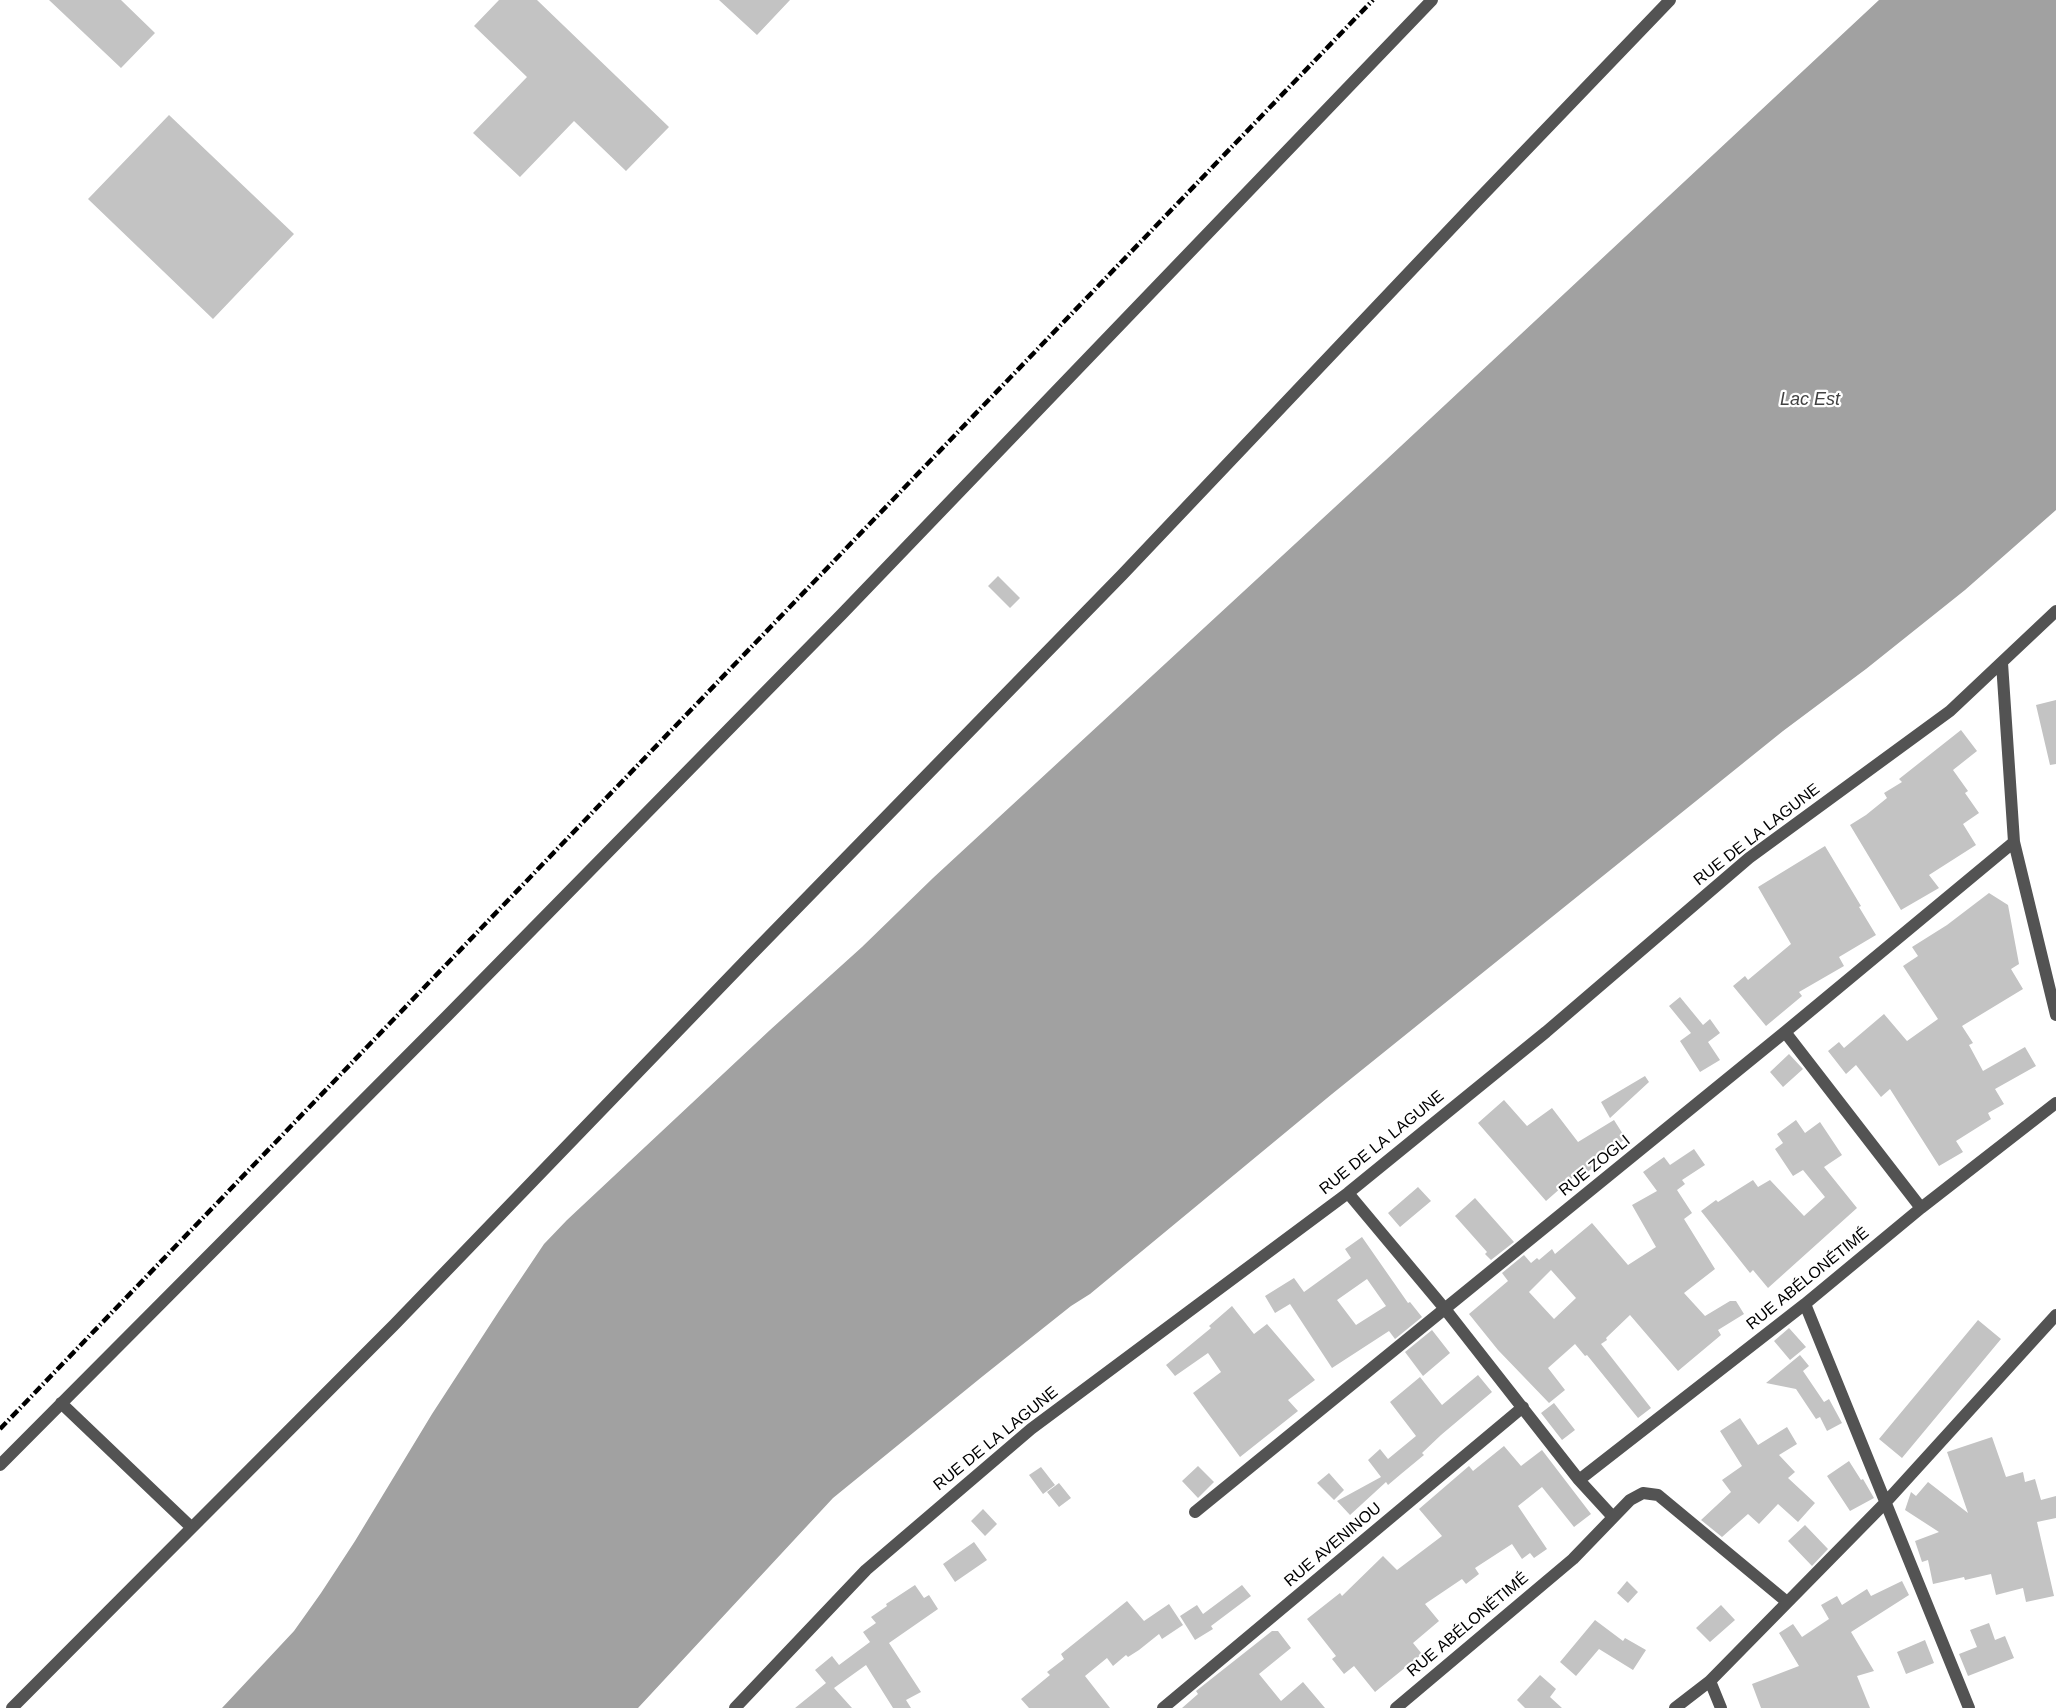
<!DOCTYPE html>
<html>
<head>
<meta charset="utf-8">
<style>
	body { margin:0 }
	canvas { display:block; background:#fff }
</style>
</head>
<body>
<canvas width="2056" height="1708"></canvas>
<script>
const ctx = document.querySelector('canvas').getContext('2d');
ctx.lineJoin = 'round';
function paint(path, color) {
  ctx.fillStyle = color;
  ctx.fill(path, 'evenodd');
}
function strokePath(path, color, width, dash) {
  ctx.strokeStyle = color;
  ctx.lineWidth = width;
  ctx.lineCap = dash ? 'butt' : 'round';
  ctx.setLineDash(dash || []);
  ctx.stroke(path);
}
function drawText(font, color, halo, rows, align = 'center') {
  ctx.font = font + ' Arial,sans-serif';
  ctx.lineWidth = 4.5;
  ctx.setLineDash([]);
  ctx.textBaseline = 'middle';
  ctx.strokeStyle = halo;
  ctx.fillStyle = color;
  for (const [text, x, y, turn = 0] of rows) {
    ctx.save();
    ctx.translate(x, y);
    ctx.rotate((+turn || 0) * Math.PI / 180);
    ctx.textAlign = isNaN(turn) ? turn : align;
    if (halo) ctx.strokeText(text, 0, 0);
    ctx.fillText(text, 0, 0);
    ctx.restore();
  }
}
const water = new Path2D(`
	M 1879,0 L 2056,0 L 2056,510 L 1965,590 L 1866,669 L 1783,731 L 1332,1094 L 1090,1294 L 1071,1306 L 983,1376 L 833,1498 L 638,1708 L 222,1708 L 294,1631 L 321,1593 L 355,1541 L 432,1414 L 499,1311 L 544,1244 L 567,1220 L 770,1030 L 862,947 L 933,878 L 1386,460 Z`);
const building = new Path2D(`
	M 49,0 L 121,0 L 155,33 L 121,68 Z
	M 499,0 L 537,0 L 669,127 L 626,171 L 574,121 L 520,177 L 473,133 L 527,77 L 474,26 Z
	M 719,0 L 790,0 L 757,35 Z
	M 169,115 L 294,234 L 213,319 L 88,199 Z
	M 998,576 L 1020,598 L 1010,608 L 988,586 Z
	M 2056,700 L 2056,764 L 2050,765 L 2036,705 Z
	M 1961,730 L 1977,751 L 1953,770 L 1968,791 L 1965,793 L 1979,813 L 1963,824 L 1976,845 L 1929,875 L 1939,888 L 1901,910 L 1850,825 L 1866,815 L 1887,798 L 1884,793 L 1902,782 L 1899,779 Z
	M 1825,846 L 1861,906 L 1859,907 L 1876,935 L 1839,957 L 1844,966 L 1799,992 L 1802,996 L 1766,1026 L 1733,986 L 1745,976 L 1748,980 L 1791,944 L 1758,887 Z
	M 1989,893 L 2008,905 L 2019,964 L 2011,969 L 2023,989 L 1962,1026 L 1973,1043 L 1969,1045 L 1983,1071 L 2025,1047 L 2036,1066 L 1995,1089 L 2004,1104 L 1988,1113 L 1991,1119 L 1956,1141 L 1963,1152 L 1939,1166 L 1890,1089 L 1881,1097 L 1856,1065 L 1846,1074 L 1828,1051 L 1839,1042 L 1844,1048 L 1884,1014 L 1907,1041 L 1938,1019 L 1903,966 L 1918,956 L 1912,947 L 1947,925 Z
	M 1680,997 L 1703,1025 L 1710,1019 L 1720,1033 L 1708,1042 L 1720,1060 L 1700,1072 L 1680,1041 L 1691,1033 L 1669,1006 Z
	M 1789,1054 L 1803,1069 L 1783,1087 L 1770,1072 Z
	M 1645,1076 L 1649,1082 L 1610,1118 L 1601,1102 Z
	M 1504,1100 L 1527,1126 L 1552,1108 L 1578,1142 L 1614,1120 L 1626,1139 L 1595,1158 L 1599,1163 L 1581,1177 L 1578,1173 L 1546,1201 L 1478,1123 Z
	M 1796,1120 L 1805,1133 L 1820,1122 L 1842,1155 L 1824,1167 L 1857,1208 L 1768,1288 L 1753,1270 L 1750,1273 L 1701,1211 L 1716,1200 L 1718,1202 L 1753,1180 L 1758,1187 L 1770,1180 L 1804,1216 L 1825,1197 L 1803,1170 L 1793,1176 L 1775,1149 L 1783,1143 L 1777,1134 Z
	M 1694,1149 L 1705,1165 L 1682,1180 L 1685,1184 L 1677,1190 L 1692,1213 L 1684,1219 L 1715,1269 L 1684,1293 L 1705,1316 L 1730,1301 L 1736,1301 L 1744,1314 L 1718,1330 L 1721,1335 L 1678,1371 L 1630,1315 L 1606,1338 L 1607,1340 L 1601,1344 L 1651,1408 L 1638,1418 L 1587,1355 L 1585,1356 L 1575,1344 L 1548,1368 L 1565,1390 L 1549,1403 L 1498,1350 L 1469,1314 L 1508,1281 L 1502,1273 L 1524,1255 L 1531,1263 L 1537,1258 L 1539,1260 L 1552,1249 L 1555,1254 L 1592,1223 L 1628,1265 L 1656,1247 L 1632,1205 L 1657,1191 L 1643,1172 L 1664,1157 L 1670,1165 ZM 1551,1270 L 1576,1298 L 1554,1319 L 1529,1292 Z
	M 1418,1187 L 1431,1201 L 1400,1227 L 1388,1213 Z
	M 1475,1198 L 1514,1242 L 1491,1260 L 1485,1254 L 1487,1252 L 1455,1216 Z
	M 1362,1237 L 1408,1303 L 1410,1302 L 1422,1317 L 1395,1339 L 1389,1331 L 1332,1368 L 1290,1304 L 1275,1313 L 1265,1296 L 1294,1278 L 1304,1292 L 1351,1258 L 1345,1249 ZM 1367,1279 L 1386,1306 L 1356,1325 L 1337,1300 Z
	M 1232,1306 L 1254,1334 L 1267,1324 L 1315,1380 L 1288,1400 L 1298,1411 L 1240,1457 L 1193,1393 L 1221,1372 L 1208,1353 L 1175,1376 L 1166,1365 L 1211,1328 L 1209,1326 Z
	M 1978,1320 L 2001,1339 L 1902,1458 L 1879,1439 Z
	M 1789,1328 L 1806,1347 L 1790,1360 L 1774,1341 Z
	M 1432,1330 L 1450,1353 L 1423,1376 L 1405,1352 Z
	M 1800,1355 L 1809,1366 L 1803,1371 L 1824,1402 L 1829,1399 L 1842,1423 L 1827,1431 L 1820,1417 L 1816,1419 L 1796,1389 L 1766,1383 Z
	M 1478,1375 L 1492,1392 L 1441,1435 L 1422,1453 L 1424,1455 L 1401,1474 L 1388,1485 L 1386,1482 L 1350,1515 L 1337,1501 L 1381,1477 L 1368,1460 L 1380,1449 L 1388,1459 L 1416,1436 L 1390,1402 L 1420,1377 L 1442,1405 Z
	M 1554,1403 L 1575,1430 L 1562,1440 L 1541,1413 Z
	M 1740,1418 L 1758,1445 L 1787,1427 L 1797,1444 L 1779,1455 L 1795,1472 L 1788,1478 L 1815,1503 L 1798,1522 L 1778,1504 L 1759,1524 L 1748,1514 L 1722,1537 L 1701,1520 L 1731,1492 L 1722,1480 L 1742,1466 L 1720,1431 Z
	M 1992,1437 L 2006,1477 L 2023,1472 L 2025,1482 L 2035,1479 L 2041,1500 L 2056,1496 L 2056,1518 L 2037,1522 L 2054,1596 L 2026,1602 L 2023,1588 L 1996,1595 L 1991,1574 L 1965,1580 L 1964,1577 L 1933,1584 L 1928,1560 L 1922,1562 L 1915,1541 L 1939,1532 L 1905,1510 L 1911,1492 L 1916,1496 L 1928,1482 L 1968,1513 L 1947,1452 Z
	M 1504,1446 L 1521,1466 L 1542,1450 L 1591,1514 L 1574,1527 L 1542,1487 L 1518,1506 L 1547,1549 L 1534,1558 L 1530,1553 L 1522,1559 L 1512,1544 L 1475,1568 L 1479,1574 L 1466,1584 L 1462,1579 L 1425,1604 L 1439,1621 L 1413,1643 L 1422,1654 L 1375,1692 L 1354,1666 L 1344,1674 L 1332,1659 L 1336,1656 L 1307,1619 L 1340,1593 L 1342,1596 L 1383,1556 L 1397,1570 L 1442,1536 L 1419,1509 L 1469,1466 L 1473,1471 Z
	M 1849,1461 L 1861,1480 L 1863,1479 L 1874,1498 L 1850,1511 L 1827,1476 Z
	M 1198,1466 L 1214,1482 L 1198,1498 L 1182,1481 Z
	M 1041,1467 L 1055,1485 L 1043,1494 L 1029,1475 Z
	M 1329,1473 L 1344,1490 L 1334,1500 L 1317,1483 Z
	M 1059,1483 L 1071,1498 L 1059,1507 L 1047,1492 Z
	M 983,1509 L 997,1524 L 985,1536 L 971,1521 Z
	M 1805,1525 L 1828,1549 L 1812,1566 L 1788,1541 Z
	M 974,1542 L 987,1560 L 955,1582 L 943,1564 Z
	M 1627,1581 L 1638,1592 L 1628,1603 L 1617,1593 Z
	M 1902,1581 L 1909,1595 L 1851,1632 L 1874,1671 L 1857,1676 L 1870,1708 L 1761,1708 L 1752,1684 L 1799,1666 L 1779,1633 L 1793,1624 L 1802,1637 L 1829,1619 L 1821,1605 L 1837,1596 L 1842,1605 L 1867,1589 L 1871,1596 Z
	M 915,1585 L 924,1598 L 929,1595 L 938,1609 L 889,1643 L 921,1692 L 906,1700 L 911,1708 L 893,1708 L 866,1665 L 834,1688 L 852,1708 L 795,1708 L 826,1683 L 815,1670 L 832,1656 L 839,1665 L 870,1642 L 863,1632 L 876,1623 L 871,1617 L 887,1606 L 886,1604 Z
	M 1242,1585 L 1251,1596 L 1211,1626 L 1213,1629 L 1195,1640 L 1180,1616 L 1197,1605 L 1203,1614 Z
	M 1127,1601 L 1144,1621 L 1169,1604 L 1183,1625 L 1162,1639 L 1159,1634 L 1139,1650 L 1128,1657 L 1126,1655 L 1113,1666 L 1107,1658 L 1085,1676 L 1110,1708 L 1029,1708 L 1021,1699 L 1050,1675 L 1047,1672 L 1064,1659 L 1061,1654 Z
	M 1721,1605 L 1735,1620 L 1710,1642 L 1696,1628 Z
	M 1595,1620 L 1623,1641 L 1625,1638 L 1646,1650 L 1633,1670 L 1599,1649 L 1576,1676 L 1560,1662 Z
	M 1989,1623 L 1995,1640 L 2005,1636 L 2014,1658 L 1968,1676 L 1959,1654 L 1977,1647 L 1970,1630 Z
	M 1272,1631 L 1278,1631 L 1291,1648 L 1259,1674 L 1281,1701 L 1303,1682 L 1325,1708 L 1182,1708 L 1198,1694 L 1196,1691 Z
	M 1925,1640 L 1934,1663 L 1906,1674 L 1897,1652 Z
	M 1540,1675 L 1556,1689 L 1550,1697 L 1562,1708 L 1525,1708 L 1517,1700 Z`);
const street = new Path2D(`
	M 2002,663 L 2014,842 L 2056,1015
	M 1785,1032 L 1921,1208
	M 1348,1193 L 1445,1309 L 1579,1480 L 1612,1516
	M 1805,1304 L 1969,1708
	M 61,1403 L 191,1527
	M 0,1465 L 448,1015 L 842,614 L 1432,0
	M 1579,1480 L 1805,1304 L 1921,1208 L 2056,1103
	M 1195,1512 L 1785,1032 L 2014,842
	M 1710,1681 L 1721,1708
	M 12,1708 L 395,1324 L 751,955 L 1122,575 L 1475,203 L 1670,0
	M 735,1708 L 866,1570 L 1031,1429 L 1348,1193 L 1546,1032 L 1749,858 L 1950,711 L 2056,611
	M 1163,1708 L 1523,1407
	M 1396,1708 L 1573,1559 L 1630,1500 L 1643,1493 L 1658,1495 L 1787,1602
	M 1675,1708 L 1710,1681 L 1885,1503 L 2056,1315`);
const rail = new Path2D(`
	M 0,1429 L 1373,0`);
const streetNames = [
	["RUE DE LA LAGUNE",1757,835,-38],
	["RUE DE LA LAGUNE",1382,1143,-39],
	["RUE ZOGLI",1595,1166,-39],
	["RUE ABÉLONÉTIMÉ",1808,1279,-39],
	["RUE DE LA LAGUNE",996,1439,-39],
	["RUE AVENINOU",1333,1545,-40],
	["RUE ABÉLONÉTIMÉ",1468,1625,-40]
];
const waterNames = [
	["Lac Est",1810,400]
];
paint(water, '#a1a1a1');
paint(building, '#c3c3c3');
strokePath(street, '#535353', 12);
strokePath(rail, '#000', 4.5, [9, 3, 1.5, 3]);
drawText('16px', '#000', '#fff', streetNames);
drawText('italic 18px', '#424242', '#fff', waterNames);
</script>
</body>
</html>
